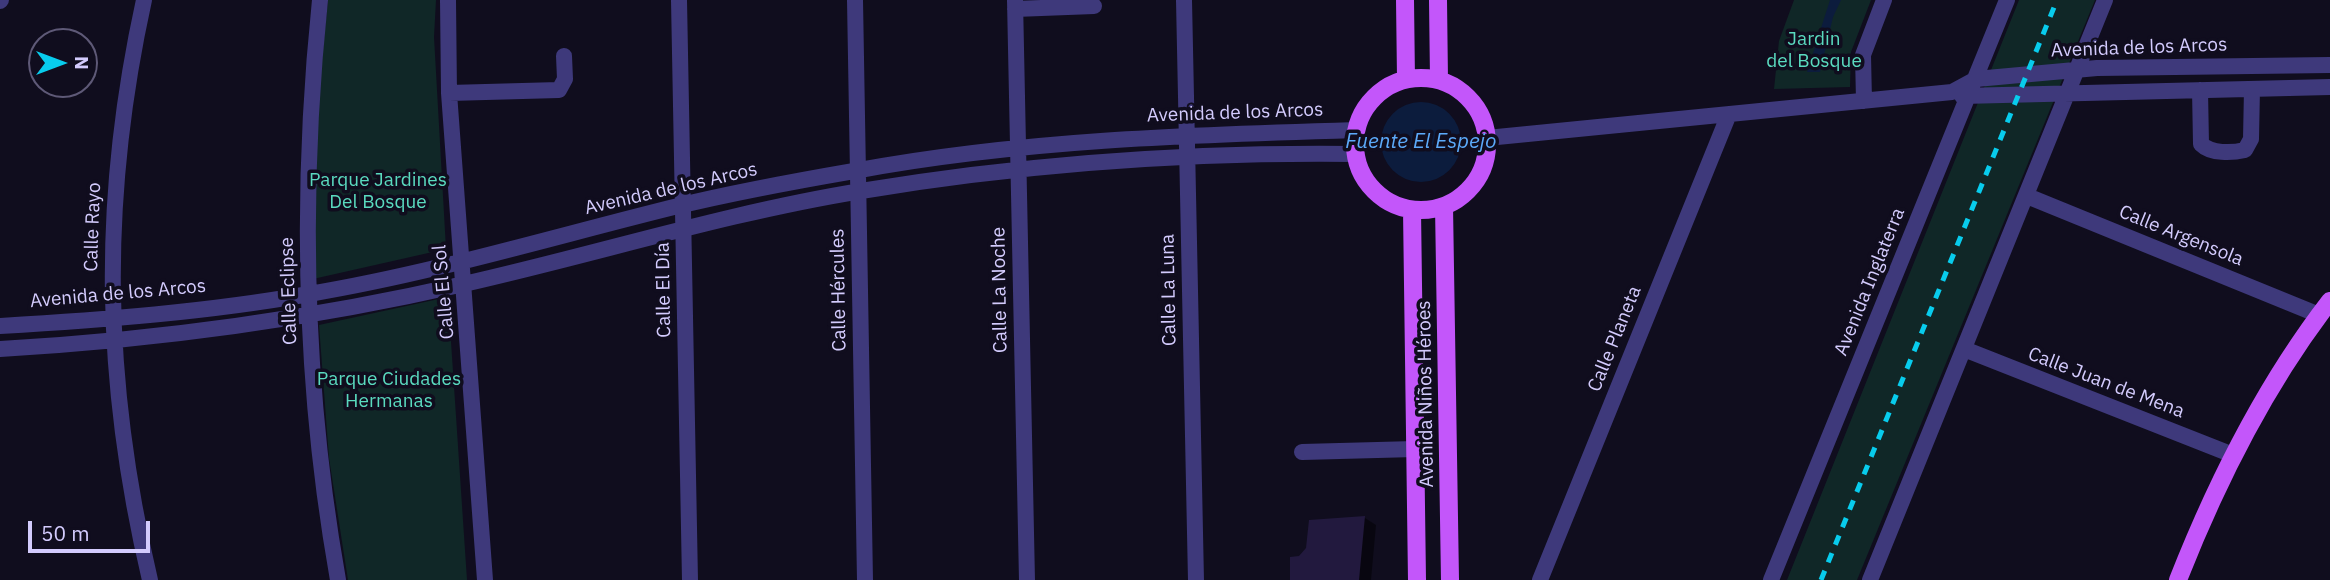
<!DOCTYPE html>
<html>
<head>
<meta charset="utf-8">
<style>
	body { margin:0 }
	#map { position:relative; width:2330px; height:580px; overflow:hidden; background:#100d1e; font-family:"IBM Plex Sans",sans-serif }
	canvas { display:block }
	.north { position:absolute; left:28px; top:28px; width:70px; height:70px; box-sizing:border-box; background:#100d1e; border:2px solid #5e5977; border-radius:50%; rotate:90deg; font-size:19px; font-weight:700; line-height:28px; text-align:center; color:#d3cbfd }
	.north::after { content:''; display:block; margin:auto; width:24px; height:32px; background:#08cced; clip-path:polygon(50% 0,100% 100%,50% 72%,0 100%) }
	.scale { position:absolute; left:28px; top:521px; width:122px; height:32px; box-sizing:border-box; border:4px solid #d3cbfd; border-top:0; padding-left:9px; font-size:21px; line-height:24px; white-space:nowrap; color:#d3cbfd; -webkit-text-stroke:5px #100d1e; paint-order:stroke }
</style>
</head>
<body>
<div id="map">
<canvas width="2330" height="580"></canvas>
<div class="north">N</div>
<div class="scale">50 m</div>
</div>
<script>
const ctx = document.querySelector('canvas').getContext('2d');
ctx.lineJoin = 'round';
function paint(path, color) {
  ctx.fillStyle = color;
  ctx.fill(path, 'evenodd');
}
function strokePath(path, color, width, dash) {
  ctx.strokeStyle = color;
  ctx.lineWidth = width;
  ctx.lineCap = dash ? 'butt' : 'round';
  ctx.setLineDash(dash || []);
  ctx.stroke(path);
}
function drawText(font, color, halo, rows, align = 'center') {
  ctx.font = font + ' "IBM Plex Sans",sans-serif';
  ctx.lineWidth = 7;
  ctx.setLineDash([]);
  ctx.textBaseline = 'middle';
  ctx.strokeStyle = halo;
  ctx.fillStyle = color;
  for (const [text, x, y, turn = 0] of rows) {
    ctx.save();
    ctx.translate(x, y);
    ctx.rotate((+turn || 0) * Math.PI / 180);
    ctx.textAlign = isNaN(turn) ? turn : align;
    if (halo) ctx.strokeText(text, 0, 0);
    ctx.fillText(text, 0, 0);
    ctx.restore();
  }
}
const green = new Path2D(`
	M 328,0 L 436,0 L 434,37 L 446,249 L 313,279 L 314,136 Z
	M 1794,0 L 1871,0 L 1851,52 L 1850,87 L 1774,89 L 1779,41 Z
	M 2019,0 L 2095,0 L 1857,580 L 1787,580 Z
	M 448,297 L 467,580 L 348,580 L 329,458 L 319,325 Z`);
const water = new Path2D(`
	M 1830,0 L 1841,0 L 1833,17 L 1820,72 L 1807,72 Z
	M1381 142a40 40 0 1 1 80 0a40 40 0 1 1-80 0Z`);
const shadow = new Path2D(`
	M 1365,518 L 1376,525 L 1371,580 L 1291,580 L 1300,558 Z`);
const building = new Path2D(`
	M 1365,516 L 1359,580 L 1290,580 L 1290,557 L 1299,556 L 1306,548 L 1309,520 Z`);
const minor = new Path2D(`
	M 144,0 C 100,200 103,381 150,580
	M 320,0 C 300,193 304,389 338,580
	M 448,0 L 449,93 L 485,580
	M 679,0 L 690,580
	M 855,0 L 865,580
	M 1015,0 L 1027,580
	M 1184,0 L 1196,580
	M 0,1 L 1,0
	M 1015,9 L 1094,6
	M 2200,90 L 2201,144 C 2211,154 2232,153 2245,150 L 2251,139 L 2252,89
	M 449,93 L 559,90 L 565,79 L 564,56
	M 1962,96 L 2330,87
	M 1864,101 L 1863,55 L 1884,0
	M 1487,138 L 1952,92 L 1976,79 L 2097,68 L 2330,65
	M 2027,196 L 2319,315
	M 0,326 C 103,320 207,312 309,294 C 434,273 556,236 678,206 C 736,192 796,181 854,171 C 1020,140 1188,135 1356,130
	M 0,349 C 157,340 311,319 464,284 C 597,254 726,213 861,191 C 1024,164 1190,152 1355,154
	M 1964,349 L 2233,455
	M 1302,452 L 1415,449
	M 1540,580 L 1729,114
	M 1771,580 L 2007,0
	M 1870,580 L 2105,0`);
const major = new Path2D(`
	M 1405,0 L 1406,79
	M 1438,0 L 1439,79
	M1355 144a66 66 0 1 1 132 0a66 66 0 1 1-132 0Z
	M 1444,206 L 1450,580
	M 1412,210 L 1417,580
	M 2178,580 C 2217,481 2265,385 2330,301`);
const rail = new Path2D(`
	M 1821,580 L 2057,0`);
const parkNames = [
	["Jardin",1814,40],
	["del Bosque",1814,62],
	["Parque Jardines",378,181],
	["Del Bosque",378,203],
	["Parque Ciudades",389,380],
	["Hermanas",389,402]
];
const streetNames = [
	["Avenida de los Arcos",2139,48,-2],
	["Avenida de los Arcos",1235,113,-2],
	["Avenida de los Arcos",671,189,-13],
	["Calle Rayo",93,227,-88],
	["Calle Argensola",2181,236,22],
	["Avenida Inglaterra",1870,282,-68],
	["Calle El Día",664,290,-91],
	["Calle Hércules",839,290,-91],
	["Calle La Noche",1000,290,-91],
	["Calle La Luna",1169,290,-91],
	["Calle Eclipse",289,291,-92],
	["Calle El Sol",444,292,-95],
	["Avenida de los Arcos",118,294,-5],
	["Calle Planeta",1615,339,-68],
	["Calle Juan de Mena",2106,383,21],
	["Avenida Niños Héroes",1426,394,-91]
];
const waterNames = [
	["Fuente El Espejo",1421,142]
];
paint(green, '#102727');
paint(water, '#0c1c3d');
paint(shadow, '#0007');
paint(building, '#22193e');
strokePath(minor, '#3e397b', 16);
strokePath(major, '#c356fa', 18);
strokePath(rail, '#08cced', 5, [10, 9]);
drawText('19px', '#5adabf', '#100d1e', parkNames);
drawText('19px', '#d3cbfd', '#100d1e', streetNames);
drawText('italic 21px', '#5caafa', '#100d1e', waterNames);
</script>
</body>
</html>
